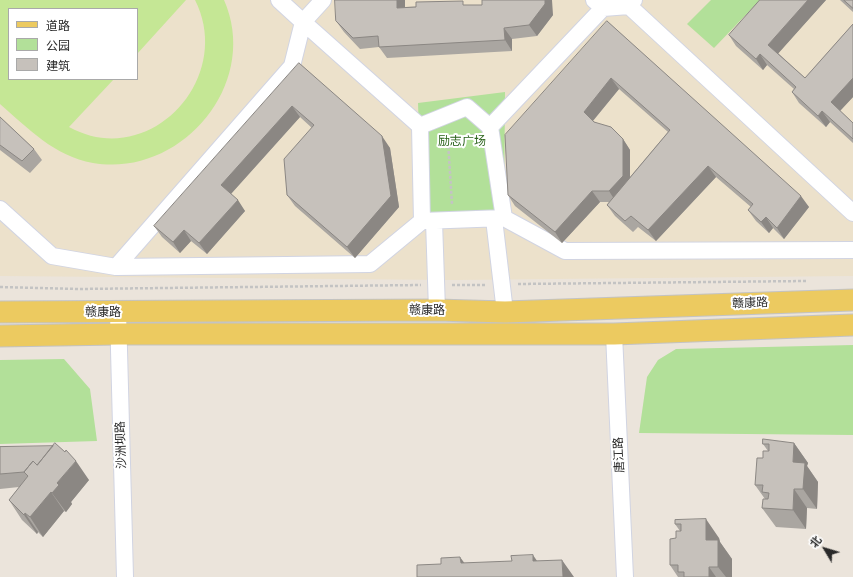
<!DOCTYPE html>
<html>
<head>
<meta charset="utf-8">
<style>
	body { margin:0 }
	#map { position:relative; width:853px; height:577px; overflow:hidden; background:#ebe4db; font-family:"Asap Condensed","Noto Sans SC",sans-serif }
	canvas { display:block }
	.legend { position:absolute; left:8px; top:8px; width:130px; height:72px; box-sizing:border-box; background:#fff; border:1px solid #a9a9a9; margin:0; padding:5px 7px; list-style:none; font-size:12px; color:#292929 }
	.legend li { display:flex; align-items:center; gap:8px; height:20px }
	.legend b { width:20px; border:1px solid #a9a9a9 }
	.north { position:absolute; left:805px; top:529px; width:40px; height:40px; -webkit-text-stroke:3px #fff; paint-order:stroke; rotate:308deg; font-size:11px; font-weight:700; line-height:16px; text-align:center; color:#292929 }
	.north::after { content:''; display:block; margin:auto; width:14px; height:18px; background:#292929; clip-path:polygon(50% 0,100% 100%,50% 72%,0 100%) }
</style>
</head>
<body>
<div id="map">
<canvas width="853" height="577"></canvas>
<ul class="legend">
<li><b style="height:5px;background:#ecca60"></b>道路</li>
<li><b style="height:11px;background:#b2e099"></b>公园</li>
<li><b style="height:11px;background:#c6c1bb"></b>建筑</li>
</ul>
<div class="north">北</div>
</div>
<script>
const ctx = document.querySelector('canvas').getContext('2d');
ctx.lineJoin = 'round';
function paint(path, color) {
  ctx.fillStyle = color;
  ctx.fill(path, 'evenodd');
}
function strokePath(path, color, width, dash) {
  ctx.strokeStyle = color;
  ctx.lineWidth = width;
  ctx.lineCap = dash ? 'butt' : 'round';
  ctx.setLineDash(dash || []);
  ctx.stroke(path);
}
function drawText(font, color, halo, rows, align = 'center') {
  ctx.font = font + ' "Asap Condensed","Noto Sans SC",sans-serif';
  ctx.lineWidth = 4;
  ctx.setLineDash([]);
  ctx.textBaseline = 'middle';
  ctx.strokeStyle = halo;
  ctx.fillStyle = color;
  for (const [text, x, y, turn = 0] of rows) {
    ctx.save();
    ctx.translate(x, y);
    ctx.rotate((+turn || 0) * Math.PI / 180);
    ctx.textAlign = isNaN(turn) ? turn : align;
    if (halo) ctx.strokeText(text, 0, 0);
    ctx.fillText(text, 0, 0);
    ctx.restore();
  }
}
const education = new Path2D(`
	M 0,0 L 853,0 L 853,276 L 453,280 L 0,276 ZM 9,9 L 137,9 L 137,79 L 9,79 Z`);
const green = new Path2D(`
	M 711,0 L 760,0 L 714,48 L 687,24 Z
	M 505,92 L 504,218 L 422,221 L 418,103 Z
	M 853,345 L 853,435 L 639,433 L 647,377 L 658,360 L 676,349 Z
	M 64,359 L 90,389 L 97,441 L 0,444 L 0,360 Z`);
const pitch = new Path2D(`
	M 0,0 L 186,0 L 137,54 L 137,9 L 9,9 L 9,79 L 114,79 L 69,127 C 149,171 235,79 195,0 L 224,0 C 261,84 181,178 93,163 C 54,156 29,129 0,104 Z`);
const path = new Path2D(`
	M 438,136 L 448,141 L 475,135
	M 448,141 L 452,204
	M 518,284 L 807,281
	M 452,285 L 487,285
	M 0,287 L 78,289 L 421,285`);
const minor = new Path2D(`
	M 279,0 L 303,22 L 323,0
	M 594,0 L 603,8 L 629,6 L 634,0
	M 629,6 L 853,213
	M 490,127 L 603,8
	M 0,209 L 52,256 L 116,267 L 292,66 L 303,22 L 420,126
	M 494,219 L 505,312
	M 422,221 L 420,126 L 467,107 L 490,127 L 504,218
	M 434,221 L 437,310
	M 116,267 L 370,264 L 422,221 L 504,218 L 565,251 L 853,250
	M 118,312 L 125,577
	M 614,334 L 625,577`);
const major = new Path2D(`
	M 0,312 L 437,310 L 505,312 L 853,300
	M 0,336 L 118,334 L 614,334 L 853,325`);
const wall = new Path2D(`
	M 760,0 L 826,0 L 778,53 L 805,78 L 853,24 L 853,97 L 840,111 L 853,123 L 853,143 L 830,122 L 826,127 L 799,103 L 792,92 L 794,89 L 767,65 L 763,70 L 736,46 L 729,35 Z
	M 840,0 L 853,0 L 853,12 Z
	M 466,5 L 553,15 L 537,36 L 512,39 L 512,51 L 387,58 L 379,47 L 360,49 L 344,32 L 336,21 L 405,7 Z
	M 607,21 L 809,207 L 784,239 L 773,228 L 769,233 L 756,221 L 748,210 L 751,207 L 716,177 L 656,241 L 638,227 L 633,232 L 615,216 L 607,205 L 609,202 L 600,202 L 562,243 L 515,206 L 508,195 ZM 619,89 L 668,132 L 630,177 L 630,150 L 623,139 L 593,121 Z
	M 299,63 L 390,148 L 399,207 L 355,258 L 295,206 L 287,195 L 312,128 L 300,117 L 231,194 L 245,211 L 207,254 L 191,241 L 180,253 L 162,237 L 154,226 Z
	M 0,117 L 34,149 L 42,160 L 30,173 L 0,150 Z
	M 794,443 L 808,463 L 807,466 L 818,482 L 817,509 L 807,508 L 806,529 L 776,527 L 762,508 L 765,499 L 755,485 L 763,458 L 768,451 L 763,444 Z
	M 0,447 L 89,480 L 71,502 L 72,504 L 66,512 L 64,511 L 43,537 L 38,532 L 37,534 L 22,520 L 9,500 L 19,487 L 0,489 Z
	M 675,520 L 719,538 L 720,542 L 732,559 L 732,577 L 678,577 L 670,565 L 676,538 L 680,531 L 675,524 Z`);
const shadedWall = new Path2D(`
	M 397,0 L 405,0 L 405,19 L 397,8 Z
	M 545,0 L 552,0 L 553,15 L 537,36 L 529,25 Z
	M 808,0 L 826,0 L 776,56 L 768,45 Z
	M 504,28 L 512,39 L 512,51 L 505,40 Z
	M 760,54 L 767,65 L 763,70 L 756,59 Z
	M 611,78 L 619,89 L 591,123 L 584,112 Z
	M 853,78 L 853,97 L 838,113 L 831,102 Z
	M 292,106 L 300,117 L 229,196 L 221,185 Z
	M 822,111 L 830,122 L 826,127 L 818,116 Z
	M 382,136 L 390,148 L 399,207 L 355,258 L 347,247 Z
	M 623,139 L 630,150 L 630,187 L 616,202 L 609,191 Z
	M 708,166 L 716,177 L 656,241 L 648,230 Z
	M 592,191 L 600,202 L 562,243 L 555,232 Z
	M 801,196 L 809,207 L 784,239 L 777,228 Z
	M 238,200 L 245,211 L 207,254 L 199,243 Z
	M 766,217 L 773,228 L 769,233 L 761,222 Z
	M 184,230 L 191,241 L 180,253 L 173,242 Z
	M 794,443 L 808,463 L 807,466 L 818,482 L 817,509 L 803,489 L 793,462 Z
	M 76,461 L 89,480 L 71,502 L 72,504 L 66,512 L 52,493 L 57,483 Z
	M 794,489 L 807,508 L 806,529 L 793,510 Z
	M 51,492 L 64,511 L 43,537 L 30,517 Z
	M 25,513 L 38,532 L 37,534 L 24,515 Z
	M 706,519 L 719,538 L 720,542 L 732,559 L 732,577 L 726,577 L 718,567 L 706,540 Z
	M 533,555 L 546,574 L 533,561 Z
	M 460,557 L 474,576 L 461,563 Z
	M 562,560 L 574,577 L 563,577 Z
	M 709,567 L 716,577 L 709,577 Z`);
const building = new Path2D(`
	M 335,0 L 397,0 L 397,8 L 416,7 L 416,2 L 463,1 L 463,5 L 482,5 L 482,0 L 545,0 L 545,4 L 529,25 L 504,28 L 505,40 L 379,47 L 378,36 L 353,38 L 336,21 Z
	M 760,0 L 808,0 L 768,45 L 805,78 L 853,24 L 853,78 L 831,102 L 853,123 L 853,139 L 822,111 L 818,116 L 792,92 L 796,87 L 760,54 L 756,59 L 729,35 Z
	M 844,0 L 853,0 L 853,8 Z
	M 607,21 L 801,196 L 777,228 L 766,217 L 761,222 L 748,210 L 753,204 L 708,166 L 648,230 L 631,216 L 625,221 L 607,205 L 670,130 L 611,78 L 584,112 L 594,122 L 611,127 L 623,139 L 623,176 L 609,191 L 592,191 L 555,232 L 508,195 L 505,135 Z
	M 299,63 L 382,136 L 391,196 L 347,247 L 287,195 L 284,159 L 314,125 L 292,106 L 221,185 L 238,200 L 199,243 L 184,230 L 173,242 L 154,226 Z
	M 0,117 L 34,149 L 22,161 L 0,145 Z
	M 763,439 L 794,443 L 793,462 L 805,463 L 803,489 L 794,489 L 793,510 L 762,508 L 763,499 L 768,499 L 769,493 L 762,492 L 763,485 L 755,485 L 757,458 L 763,458 L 763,451 L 769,451 L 769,444 L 763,444 Z
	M 55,443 L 65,452 L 66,450 L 76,461 L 57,483 L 59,485 L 52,493 L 51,492 L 30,517 L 25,513 L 24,515 L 9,500 L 28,476 L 24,472 L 33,461 L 37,465 Z
	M 53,446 L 37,465 L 33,461 L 24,472 L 0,474 L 0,447 Z
	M 706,519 L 706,540 L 718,540 L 718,567 L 709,567 L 709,577 L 684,577 L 684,572 L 678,572 L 678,565 L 670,565 L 670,539 L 676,538 L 676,531 L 681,531 L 681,524 L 675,524 L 675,520 Z
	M 533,555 L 533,561 L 562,560 L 563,577 L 417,577 L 417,565 L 441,564 L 441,558 L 460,557 L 461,563 L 512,561 L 511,556 Z`);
const parkNames = [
	["励志广场",462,141]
];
const streetNames = [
	["赣康路",750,303,-2],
	["赣康路",427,310],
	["赣康路",103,312],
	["沙洲坝路",121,445,-92],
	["唐江路",619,455,-93]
];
paint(education, '#ece1cb');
paint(green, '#b2e099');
paint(pitch, '#c5e795');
strokePath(minor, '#d1d4e2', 18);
strokePath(major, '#c3c3c3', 23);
strokePath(path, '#c3c3c3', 2.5, [3, 2]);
strokePath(minor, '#fff', 16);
strokePath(major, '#ecca60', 21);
paint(wall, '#aaa6a1');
paint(shadedWall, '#8b8783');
paint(building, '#c6c1bb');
strokePath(building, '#8b8783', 1);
drawText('12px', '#2b631c', '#fff', parkNames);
drawText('12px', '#292929', '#fff', streetNames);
</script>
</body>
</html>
